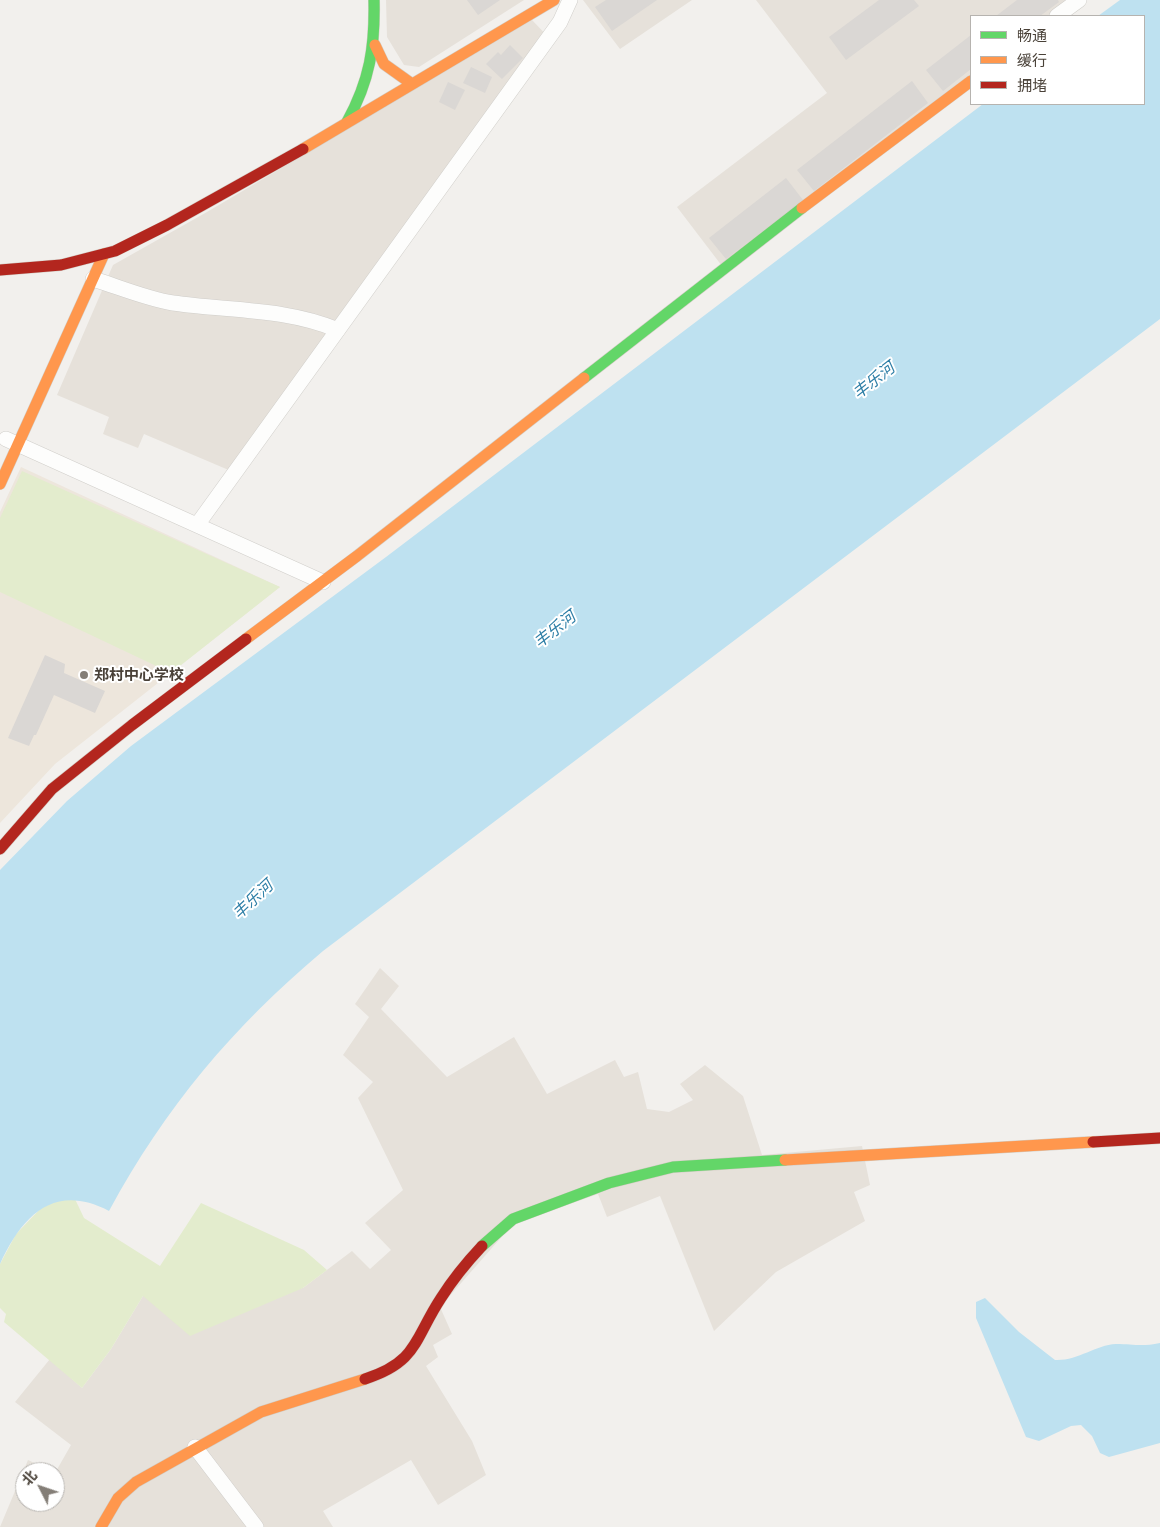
<!DOCTYPE html>
<html>
<head>
<meta charset="utf-8">
<style>
	body { margin:0 }
	#map { position:relative; width:1160px; height:1527px; overflow:hidden; background:#f2f0ed; font-family:Mulish,"Noto Sans SC",sans-serif }
	canvas { display:block }
	.legend { position:absolute; left:970px; top:15px; width:175px; height:90px; box-sizing:border-box; background:#fff; border:1px solid #b6b3af; margin:0; padding:6px 9px; list-style:none; font-size:15px; color:#494138 }
	.legend li { display:flex; align-items:center; gap:10px; height:25px }
	.legend b { width:25px; border:1px solid #b6b3af }
	.north { position:absolute; left:15px; top:1462px; width:50px; height:50px; box-sizing:border-box; background:#fff; border:1px solid #b6b3af; border-radius:50%; rotate:311deg; font-size:14px; font-weight:700; line-height:20px; text-align:center; color:#494138 }
	.north::after { content:''; display:block; margin:auto; width:18px; height:22px; background:#847e77; clip-path:polygon(50% 0,100% 100%,50% 72%,0 100%) }
</style>
</head>
<body>
<div id="map">
<canvas width="1160" height="1527"></canvas>
<ul class="legend">
<li><b style="height:6px;background:#63d668"></b>畅通</li>
<li><b style="height:6px;background:#ff974d"></b>缓行</li>
<li><b style="height:6px;background:#b3261e"></b>拥堵</li>
</ul>
<div class="north">北</div>
</div>
<script>
const ctx = document.querySelector('canvas').getContext('2d');
ctx.lineJoin = 'round';
function paint(path, color) {
  ctx.fillStyle = color;
  ctx.fill(path, 'evenodd');
}
function strokePath(path, color, width, dash) {
  ctx.strokeStyle = color;
  ctx.lineWidth = width;
  ctx.lineCap = dash ? 'butt' : 'round';
  ctx.setLineDash(dash || []);
  ctx.stroke(path);
}
function drawText(font, color, halo, rows, align = 'center') {
  ctx.font = font + ' Mulish,"Noto Sans SC",sans-serif';
  ctx.lineWidth = 4;
  ctx.setLineDash([]);
  ctx.textBaseline = 'middle';
  ctx.strokeStyle = halo;
  ctx.fillStyle = color;
  for (const [text, x, y, turn = 0] of rows) {
    ctx.save();
    ctx.translate(x, y);
    ctx.rotate((+turn || 0) * Math.PI / 180);
    ctx.textAlign = isNaN(turn) ? turn : align;
    if (halo) ctx.strokeText(text, 0, 0);
    ctx.fillText(text, 0, 0);
    ctx.restore();
  }
}
const residential = new Path2D(`
	M 386,0 L 524,0 L 419,67 L 404,65 L 387,37 Z
	M 583,0 L 692,0 L 620,49 Z
	M 756,0 L 1073,0 L 1052,16 L 971,16 L 971,77 L 722,266 L 677,207 L 827,93 Z
	M 532,20 L 554,43 L 238,474 L 144,434 L 138,448 L 103,434 L 109,417 L 57,395 L 113,265 L 207,212 Z
	M 380,968 L 399,986 L 381,1009 L 447,1077 L 514,1037 L 547,1094 L 615,1060 L 624,1077 L 638,1072 L 647,1109 L 669,1112 L 693,1100 L 680,1084 L 705,1065 L 743,1096 L 762,1155 L 862,1146 L 870,1185 L 854,1192 L 865,1221 L 776,1272 L 714,1331 L 660,1196 L 607,1217 L 598,1194 L 513,1224 L 440,1307 L 452,1334 L 433,1345 L 438,1357 L 426,1366 L 472,1441 L 486,1475 L 438,1505 L 411,1460 L 323,1511 L 333,1527 L 0,1527 L 28,1460 L 54,1472 L 25,1472 L 25,1502 L 55,1502 L 55,1473 L 71,1445 L 15,1402 L 50,1359 L 82,1388 L 111,1349 L 143,1296 L 303,1288 L 352,1251 L 370,1269 L 391,1250 L 365,1223 L 403,1190 L 358,1098 L 373,1082 L 343,1055 L 369,1017 L 355,1004 Z`);
const education = new Path2D(`
	M 21,467 L 280,587 L 55,764 L 0,823 L 0,512 Z`);
const green = new Path2D(`
	M 22,471 L 280,587 L 171,673 L 0,592 L 0,518 Z
	M 75,1199 L 84,1218 L 160,1266 L 201,1203 L 304,1250 L 327,1270 L 303,1288 L 190,1336 L 143,1296 L 111,1349 L 82,1388 L 4,1322 L 6,1314 L 0,1308 L 0,1264 L 16,1234 L 41,1208 L 57,1200 Z`);
const water = new Path2D(`
	M 1120,0 L 1160,0 L 1160,319 L 323,951 C 232,1028 166,1106 109,1211 C 54,1182 22,1216 0,1264 L 0,870 L 67,801 L 131,746 L 386,557 L 983,104 L 1144,104 L 1144,16 L 1098,16 Z
	M 985,1298 L 1019,1332 L 1055,1360 C 1078,1361 1095,1345 1116,1344 C 1134,1344 1141,1347 1160,1343 L 1160,1443 L 1109,1457 L 1100,1453 L 1092,1436 L 1081,1425 L 1071,1426 L 1039,1441 L 1026,1437 L 976,1318 L 976,1302 Z`);
const building = new Path2D(`
	M 467,0 L 500,0 L 478,15 Z
	M 606,0 L 657,0 L 612,31 L 595,7 Z
	M 879,0 L 914,0 L 919,6 L 846,60 L 829,37 Z
	M 1017,0 L 1058,0 L 1059,2 L 1040,16 L 996,16 Z
	M 971,35 L 971,69 L 943,91 L 926,70 Z
	M 510,45 L 523,58 L 502,79 L 486,64 L 498,52 L 501,55 Z
	M 471,67 L 492,77 L 485,93 L 463,83 Z
	M 912,81 L 928,103 L 814,191 L 797,170 Z
	M 448,82 L 465,90 L 455,110 L 439,102 Z
	M 786,178 L 803,200 L 726,259 L 709,238 Z
	M 45,655 L 65,664 L 64,673 L 105,691 L 95,713 L 54,695 L 36,735 L 34,735 L 29,746 L 8,738 Z`);
const street = new Path2D(`
	M 1057,16 L 1079,0
	M 93,279 C 119,287 147,299 173,303 C 229,311 286,308 338,330
	M 6,439 L 323,582
	M 197,525 L 560,22 L 570,0
	M 195,1447 L 256,1527`);
const fast = new Path2D(`
	M 347,122 C 370,80 375,47 374,0
	M 584,378 L 802,208
	M 482,1246 L 513,1219 L 609,1183 L 673,1167 L 785,1160`);
const slow = new Path2D(`
	M 375,45 L 384,64 L 412,84
	M 303,149 L 554,0
	M 802,208 L 971,81
	M 0,484 L 104,254
	M 246,639 L 357,556 L 584,378
	M 785,1160 L 1093,1142
	M 101,1527 L 118,1498 L 136,1482 L 261,1412 L 365,1379`);
const jam = new Path2D(`
	M 0,270 L 61,265 L 115,251 L 167,225 L 303,149
	M 0,849 L 52,789 L 132,725 L 246,639
	M 1093,1142 L 1160,1138
	M 365,1379 C 418,1362 414,1339 441,1298 C 453,1279 467,1262 482,1246`);
const markers = [
	[84,675,5,"#847e77"]
];
const poiNames = [
	["郑村中心学校",94,675]
];
const waterNames = [
	["丰乐河",874,381,-38],
	["丰乐河",555,630,-38],
	["丰乐河",253,900,-43]
];
paint(residential, '#e6e1da');
paint(education, '#ede6dc');
paint(green, '#e3eccd');
paint(water, '#bee1f0');
paint(building, '#dad7d4');
strokePath(street, '#d0ceca', 16);
strokePath(fast, '#d2ccc4', 12);
strokePath(slow, '#d2ccc4', 12);
strokePath(jam, '#d2ccc4', 12);
strokePath(street, '#fdfdfc', 15);
strokePath(fast, '#63d668', 11);
strokePath(slow, '#ff974d', 11);
strokePath(jam, '#b3261e', 11);
for (const [x, y, r, color] of markers) {
  const dot = new Path2D();
  dot.arc(x, y, r, 0, 2 * Math.PI);
  ctx.fillStyle = color;
  ctx.fill(dot);
  strokePath(dot, '#fff', 2);
}
drawText('bold 15px', '#494138', '#fff', poiNames, 'left');
drawText('italic 16px', '#2d7ea6', '#fff', waterNames);
</script>
</body>
</html>
